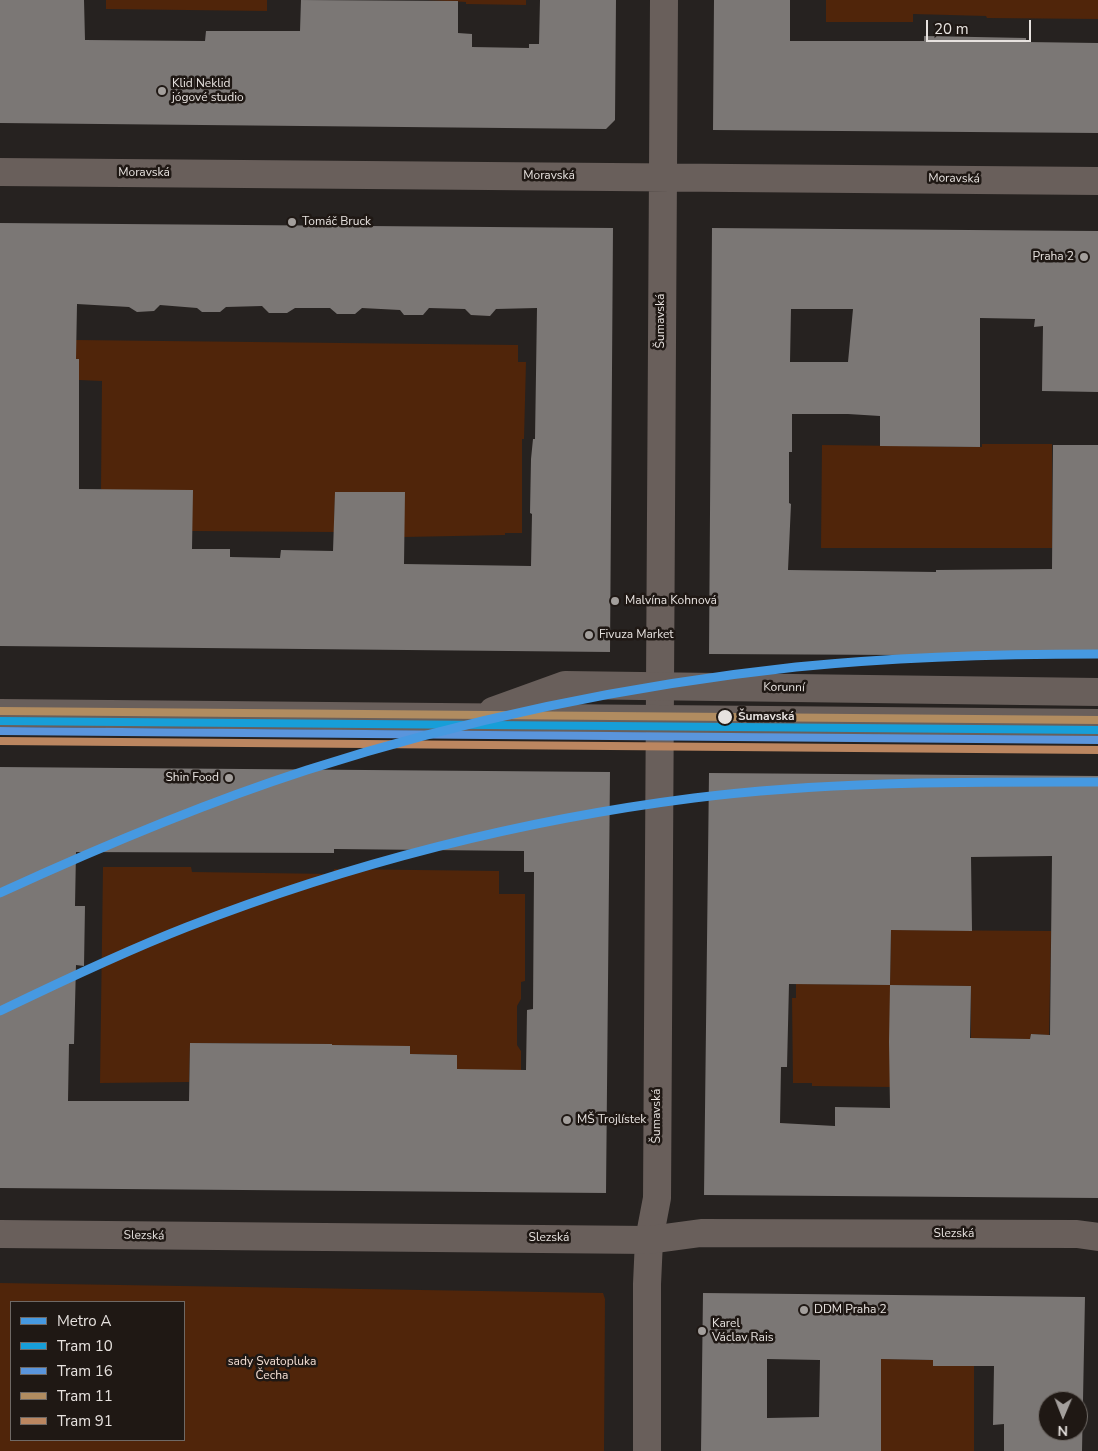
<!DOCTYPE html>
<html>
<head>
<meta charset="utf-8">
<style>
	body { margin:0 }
	#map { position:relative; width:1098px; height:1451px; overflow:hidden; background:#262220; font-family:"Nunito Sans",sans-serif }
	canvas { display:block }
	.legend { position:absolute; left:10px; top:1301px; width:175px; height:140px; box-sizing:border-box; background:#1f1814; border:1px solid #6f6965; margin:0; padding:6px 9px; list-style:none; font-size:15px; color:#e7e2df }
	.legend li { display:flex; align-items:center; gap:10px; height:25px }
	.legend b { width:25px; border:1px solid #6f6965 }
	.north { position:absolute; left:1038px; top:1391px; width:50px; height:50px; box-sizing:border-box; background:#1f1814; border:1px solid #6f6965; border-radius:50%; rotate:181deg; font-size:14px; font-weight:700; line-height:20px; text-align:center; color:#e7e2df }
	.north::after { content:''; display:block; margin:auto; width:18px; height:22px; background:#a39f9c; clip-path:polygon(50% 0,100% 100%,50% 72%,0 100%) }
	.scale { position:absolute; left:926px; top:20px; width:105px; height:22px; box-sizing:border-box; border:2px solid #e7e2df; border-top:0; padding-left:6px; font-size:15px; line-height:18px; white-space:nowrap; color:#e7e2df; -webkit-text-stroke:4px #1f1814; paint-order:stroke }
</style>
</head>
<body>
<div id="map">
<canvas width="1098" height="1451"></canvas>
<ul class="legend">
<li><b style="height:6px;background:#4699e1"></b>Metro A</li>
<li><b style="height:6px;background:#179ed8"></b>Tram 10</li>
<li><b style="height:6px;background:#5a95dc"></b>Tram 16</li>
<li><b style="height:6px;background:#b18c60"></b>Tram 11</li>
<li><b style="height:6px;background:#bb8660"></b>Tram 91</li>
</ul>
<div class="north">N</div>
<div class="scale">20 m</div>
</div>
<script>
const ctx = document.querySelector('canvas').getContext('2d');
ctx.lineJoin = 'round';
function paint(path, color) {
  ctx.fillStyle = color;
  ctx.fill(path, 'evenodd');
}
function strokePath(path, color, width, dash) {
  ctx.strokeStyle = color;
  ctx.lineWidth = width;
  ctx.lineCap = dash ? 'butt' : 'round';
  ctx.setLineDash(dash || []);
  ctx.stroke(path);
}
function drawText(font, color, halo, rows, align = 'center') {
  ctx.font = font + ' "Nunito Sans",sans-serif';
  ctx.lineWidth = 5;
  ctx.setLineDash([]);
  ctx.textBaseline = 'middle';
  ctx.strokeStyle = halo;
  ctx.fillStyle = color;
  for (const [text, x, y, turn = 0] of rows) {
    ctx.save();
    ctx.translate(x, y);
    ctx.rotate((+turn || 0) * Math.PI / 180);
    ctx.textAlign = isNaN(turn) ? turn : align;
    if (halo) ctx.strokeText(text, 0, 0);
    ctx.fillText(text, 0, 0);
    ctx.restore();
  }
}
const green = new Path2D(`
	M 106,0 L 267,0 L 267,11 L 106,9 Z
	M 427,0 L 526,0 L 526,5 L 466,4 L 466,2 Z
	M 826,0 L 1098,0 L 1098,19 L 987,18 L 986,16 L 913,14 L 913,22 L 826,22 Z
	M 76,340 L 518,345 L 518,362 L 526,362 L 524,439 L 522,439 L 522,533 L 505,533 L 505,535 L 404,537 L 404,493 L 335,492 L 334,532 L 192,531 L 101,489 L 102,381 L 79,380 L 79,359 L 76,359 Z
	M 982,444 L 1052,444 L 1052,548 L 821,548 L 822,445 L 982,447 Z
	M 103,867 L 191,867 L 192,872 L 333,874 L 334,869 L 499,871 L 499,894 L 525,894 L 525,981 L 521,982 L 521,999 L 517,1006 L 517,1045 L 521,1051 L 521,1070 L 457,1082 L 457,1055 L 410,1054 L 410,1047 L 332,1045 L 332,1044 L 190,1043 L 189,1082 L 100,1083 Z
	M 891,930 L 1051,931 L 1049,1035 L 1031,1034 L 1030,1039 L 971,1038 L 971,986 L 891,985 L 890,1087 L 812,1086 L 812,1083 L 793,1083 L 792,998 L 796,998 L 796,984 L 890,985 Z
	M 0,1283 L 603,1293 L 605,1299 L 604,1451 L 0,1451 ZM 11,1302 L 184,1302 L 184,1440 L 11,1440 Z
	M 879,1359 L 933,1360 L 934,1366 L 974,1366 L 974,1451 L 881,1451 Z`);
const building = new Path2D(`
	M 0,0 L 84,0 L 85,40 L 205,41 L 206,31 L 300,31 L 301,0 L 458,1 L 458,33 L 472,34 L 472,47 L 529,48 L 529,44 L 539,44 L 540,0 L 616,0 L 615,120 L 606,129 L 0,123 Z
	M 714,0 L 790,0 L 790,41 L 924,41 L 924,36 L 1026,38 L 1026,42 L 1098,43 L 1098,133 L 713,130 Z
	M 0,223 L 613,228 L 610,652 L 0,646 ZM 77,304 L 129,307 L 137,312 L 154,311 L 160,305 L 197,308 L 202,312 L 220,312 L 226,307 L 262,306 L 269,313 L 287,313 L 295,308 L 330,308 L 337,314 L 355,314 L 362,308 L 400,310 L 404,315 L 423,315 L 429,308 L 465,309 L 471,315 L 490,316 L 496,309 L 537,308 L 535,439 L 533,439 L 531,459 L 530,513 L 532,514 L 531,566 L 404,564 L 405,492 L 335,492 L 333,551 L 281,550 L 280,558 L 230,557 L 230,549 L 192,549 L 193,490 L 79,489 L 79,359 L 76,359 Z
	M 712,228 L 1098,231 L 1098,392 L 1042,391 L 1043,326 L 1034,327 L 1035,319 L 980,318 L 980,447 L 880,446 L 880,416 L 848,414 L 792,414 L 792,452 L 789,452 L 789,503 L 791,504 L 788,570 L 936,572 L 936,570 L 1052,569 L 1053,445 L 1098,445 L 1098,656 L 709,654 ZM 791,309 L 853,309 L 848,362 L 790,362 Z
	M 0,767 L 610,772 L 606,1193 L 0,1188 ZM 334,849 L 524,851 L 524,872 L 534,872 L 533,1009 L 527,1010 L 526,1070 L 457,1069 L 457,1055 L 410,1054 L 410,1046 L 332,1045 L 332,1044 L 190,1043 L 189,1101 L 68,1101 L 69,1044 L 74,1044 L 76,965 L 84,966 L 85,906 L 75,906 L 76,852 L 334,853 Z
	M 709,773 L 1098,776 L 1098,1198 L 704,1195 ZM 1052,856 L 1050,1035 L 1031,1034 L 1030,1039 L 970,1038 L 971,986 L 890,985 L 891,930 L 972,931 L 971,857 ZM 789,984 L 890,985 L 889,1042 L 890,1108 L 835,1107 L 835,1126 L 780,1123 L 781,1067 L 787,1067 Z
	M 703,1293 L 1085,1297 L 1082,1451 L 1004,1451 L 1004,1424 L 993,1425 L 994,1366 L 933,1366 L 933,1360 L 881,1359 L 881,1451 L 701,1451 ZM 767,1359 L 820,1360 L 819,1417 L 767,1418 ZM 1048,1401 L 1078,1401 L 1078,1431 L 1048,1431 Z`);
const minor = new Path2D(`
	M 0,172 L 1098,181
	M 647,1451 L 647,1284 L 649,1240 L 657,1198 L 664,0`);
const tertiary = new Path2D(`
	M 493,711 L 565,685 L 1098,692
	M 0,713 L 1098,723
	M 0,1234 L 649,1240 L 701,1233 L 1077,1234 L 1098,1237`);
const tram1 = new Path2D(`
	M 0,721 L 1098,730`);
const tram2 = new Path2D(`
	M 0,731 L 1098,740`);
const tram3 = new Path2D(`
	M 0,711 L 1098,720`);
const tram4 = new Path2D(`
	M 0,741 L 1098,750`);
const metro1 = new Path2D(`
	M 0,893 C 100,847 202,804 307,770 C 466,719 630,685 796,667 C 897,657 997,654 1098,654
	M 0,1011 C 62,981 123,952 187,927 C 349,864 521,820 694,798 C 828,781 963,782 1098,782`);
const markers = [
	[162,91,5,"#a39f9c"],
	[292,222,5,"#a39f9c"],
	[1084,257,5,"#a39f9c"],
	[615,601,5,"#a39f9c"],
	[589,635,5,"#a39f9c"],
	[725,717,8,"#e7e2df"],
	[229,778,5,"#a39f9c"],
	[567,1120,5,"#a39f9c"],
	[804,1310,5,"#a39f9c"],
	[702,1331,5,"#a39f9c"]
];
const poiNames = [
	["Klid Neklid",172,84],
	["jógové studio",172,98],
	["Tomáč Bruck",302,222],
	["Praha 2",1074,257,"right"],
	["Malvína Kohnová",625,601],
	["Fivuza Market",599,635],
	["Shin Food",219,778,"right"],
	["MŠ Trojlístek",577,1120],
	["DDM Praha 2",814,1310],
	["Karel",712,1324],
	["Václav Rais",712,1338]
];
const streetNames = [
	["Moravská",144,173],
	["Moravská",549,176],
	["Moravská",954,179,1],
	["Šumavská",661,321,-90],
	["Korunní",784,688,1],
	["Šumavská",657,1116,-90],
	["Slezská",954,1234],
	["Slezská",144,1236,1],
	["Slezská",549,1238]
];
const stopNames = [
	["Šumavská",738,717]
];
const parkNames = [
	["sady Svatopluka",272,1362],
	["Čecha",272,1376]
];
paint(green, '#50250a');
paint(building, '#7b7775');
strokePath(minor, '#695f5b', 28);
strokePath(tertiary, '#695f5b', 28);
strokePath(tram1, '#179ed8', 8);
strokePath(tram2, '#5a95dc', 8);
strokePath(tram3, '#b18c60', 8);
strokePath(tram4, '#bb8660', 8);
strokePath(metro1, '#4699e1', 9);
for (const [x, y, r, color] of markers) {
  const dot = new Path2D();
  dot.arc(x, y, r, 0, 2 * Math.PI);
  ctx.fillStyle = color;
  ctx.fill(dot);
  strokePath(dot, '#1f1814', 2);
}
drawText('12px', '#e7e2df', '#1f1814', poiNames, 'left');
drawText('12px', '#e7e2df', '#1f1814', streetNames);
drawText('bold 12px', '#e7e2df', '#1f1814', stopNames, 'left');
drawText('12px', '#f4dfd4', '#1f1814', parkNames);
</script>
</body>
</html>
